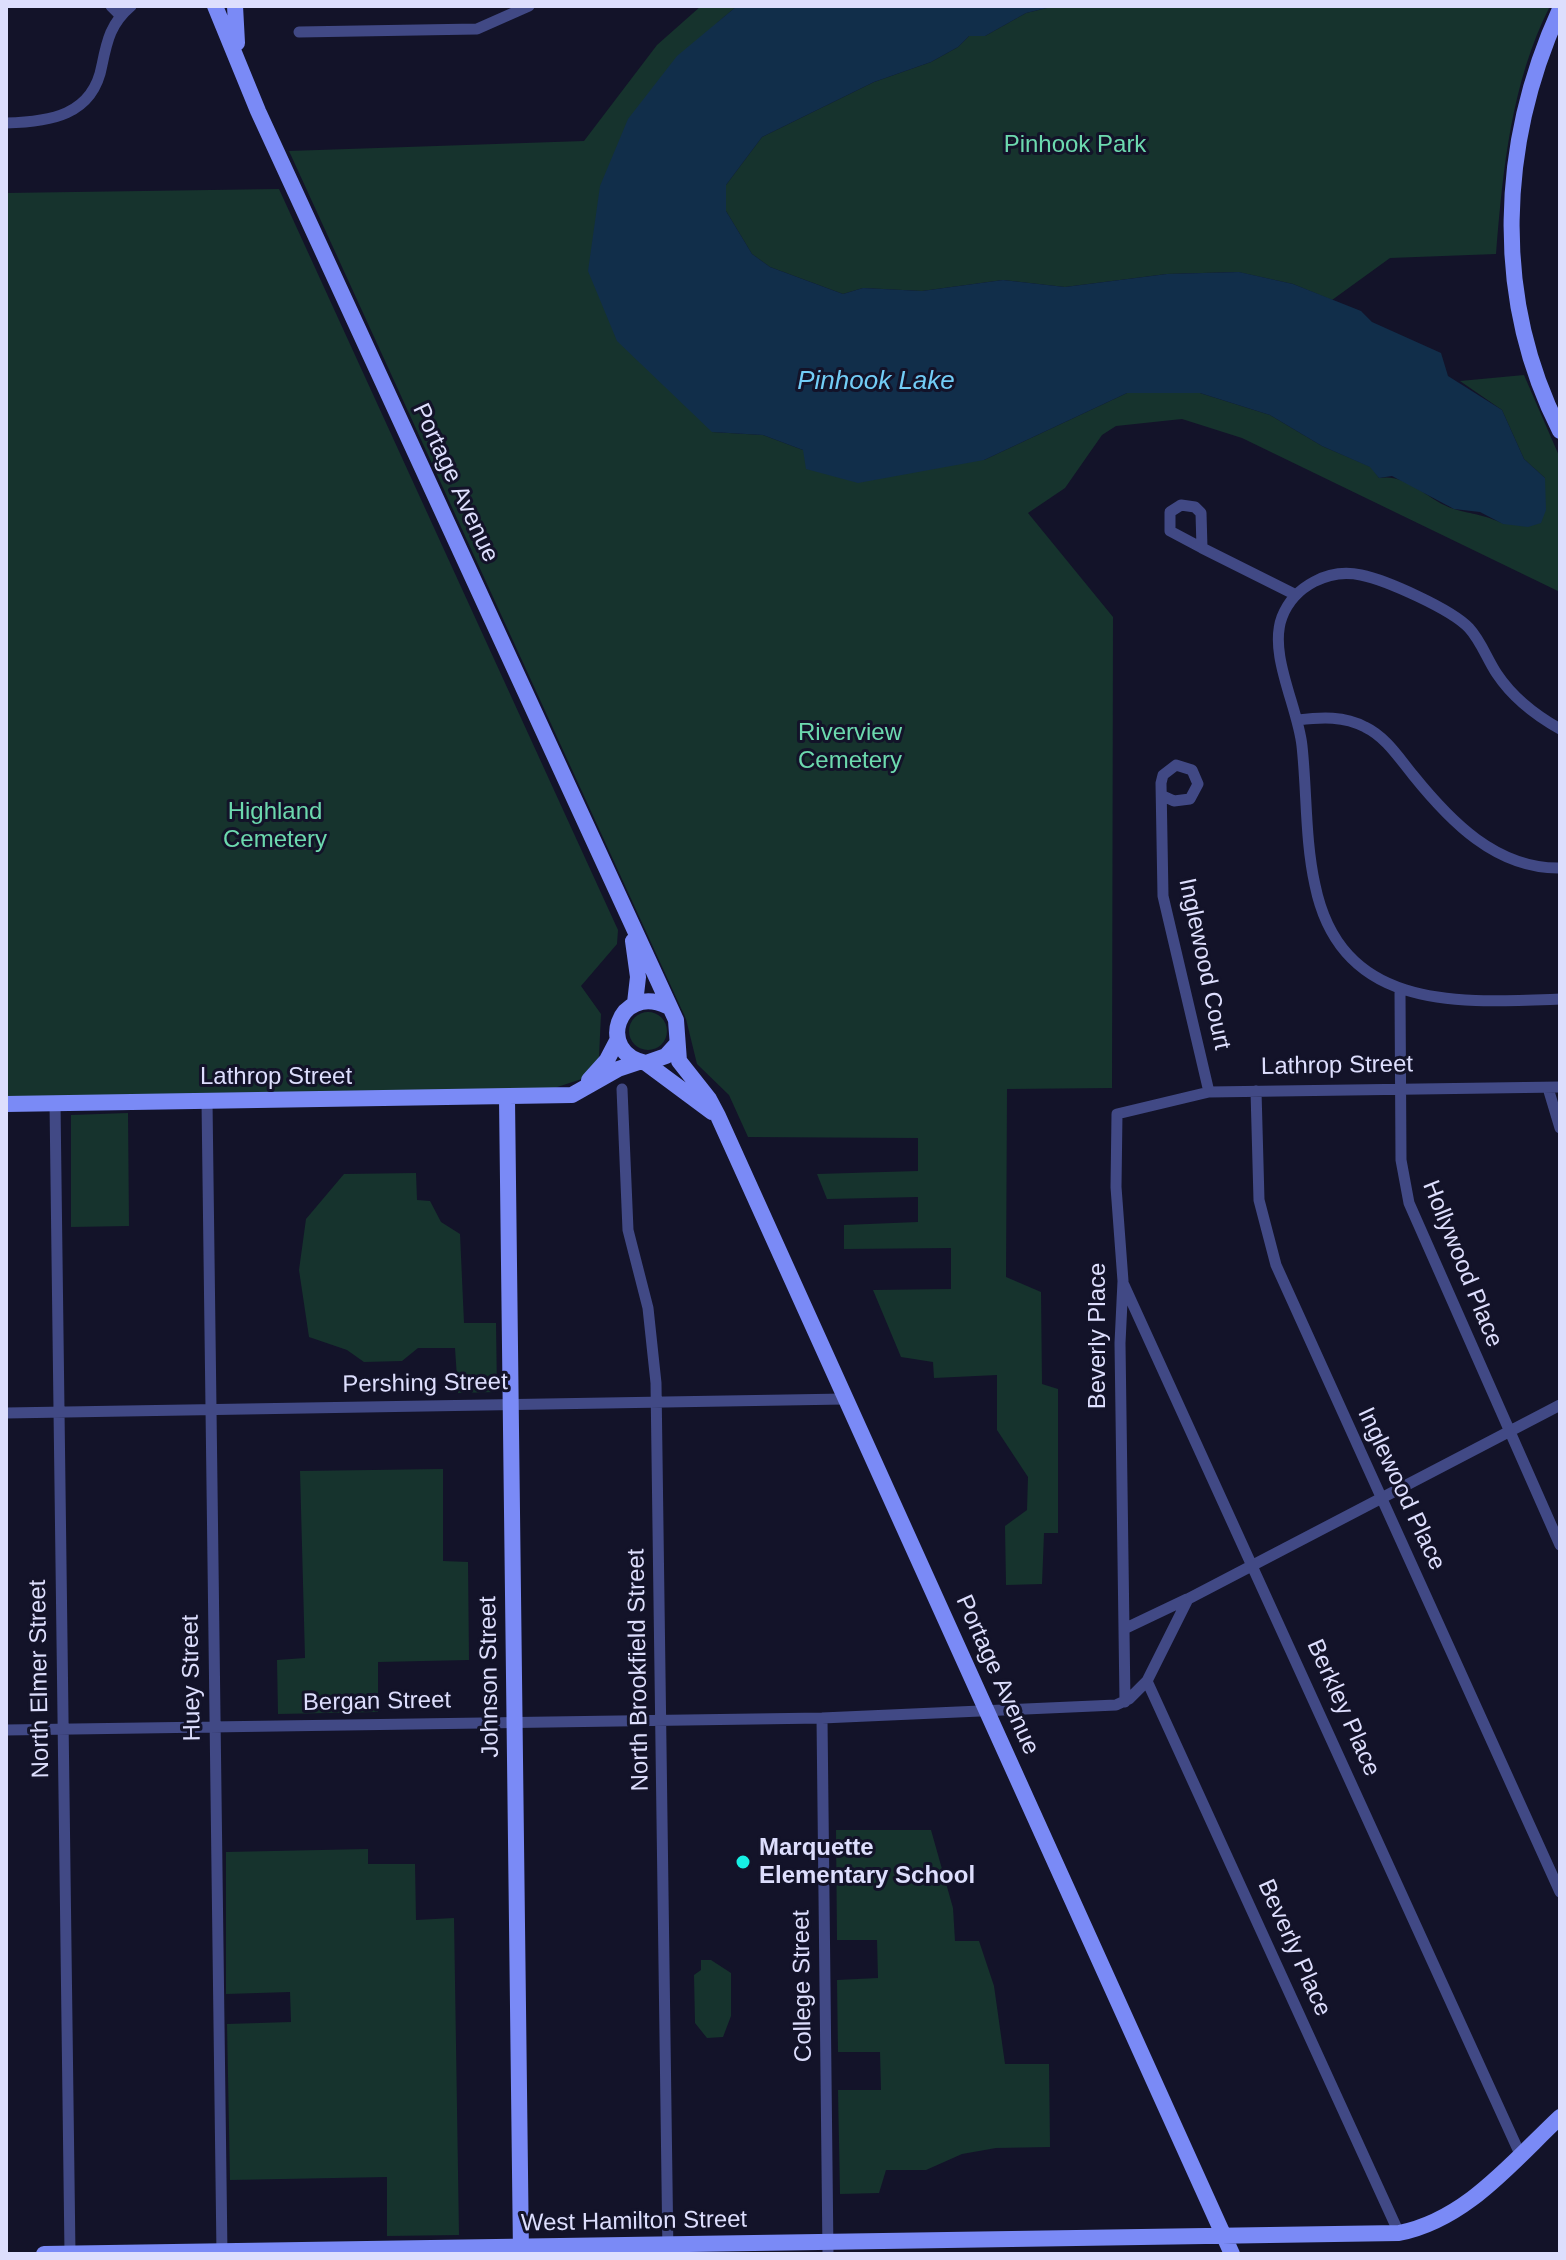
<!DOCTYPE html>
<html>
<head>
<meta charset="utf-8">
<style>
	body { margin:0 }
	#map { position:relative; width:1566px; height:2260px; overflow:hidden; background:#131329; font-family:Helvetica,sans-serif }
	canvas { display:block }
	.frame { position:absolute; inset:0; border:8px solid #dddefd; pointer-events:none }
</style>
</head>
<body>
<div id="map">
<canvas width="1566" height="2260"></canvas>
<div class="frame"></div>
</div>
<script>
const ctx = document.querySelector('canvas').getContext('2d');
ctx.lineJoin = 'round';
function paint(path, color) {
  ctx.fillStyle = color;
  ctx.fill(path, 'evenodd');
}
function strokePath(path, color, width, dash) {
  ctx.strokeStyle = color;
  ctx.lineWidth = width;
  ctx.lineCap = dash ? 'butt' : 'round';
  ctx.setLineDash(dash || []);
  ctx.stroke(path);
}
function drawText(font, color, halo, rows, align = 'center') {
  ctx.font = font + ' Helvetica,sans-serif';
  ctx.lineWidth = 6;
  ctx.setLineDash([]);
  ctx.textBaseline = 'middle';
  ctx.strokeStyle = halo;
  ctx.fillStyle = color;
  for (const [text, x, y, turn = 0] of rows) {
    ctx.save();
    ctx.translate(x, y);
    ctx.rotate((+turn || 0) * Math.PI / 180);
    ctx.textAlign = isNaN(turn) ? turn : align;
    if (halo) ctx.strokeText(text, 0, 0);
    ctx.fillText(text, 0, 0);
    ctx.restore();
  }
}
const green = new Path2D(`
	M 701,6 L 737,6 L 717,23 L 712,432 L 763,435 L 803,450 L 984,460 L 1127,393 L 1200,393 L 1270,415 L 1322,446 L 1371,467 L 1379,478 C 1408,473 1428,501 1454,509 C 1474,515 1483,514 1504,524 L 1545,478 L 1524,459 L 1502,410 L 1460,381 L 1524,375 L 1560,458 L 1560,592 L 1242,438 L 1182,419 L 1116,426 L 1102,435 L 1065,488 L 1028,513 L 1113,617 L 1112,1088 L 1007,1089 L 1006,1277 L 1041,1292 L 1042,1384 L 1058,1389 L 1058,1533 L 1044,1533 L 1042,1584 L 1006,1585 L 1005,1526 L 1027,1510 L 1028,1477 L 997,1430 L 997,1375 L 934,1378 L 933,1362 L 901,1357 L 873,1290 L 951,1289 L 951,1248 L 844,1249 L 844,1225 L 918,1222 L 918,1197 L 827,1199 L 817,1174 L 918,1171 L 918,1138 L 748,1137 L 729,1095 L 697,1064 L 686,1019 L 289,151 L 584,141 L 657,45 Z
	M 1055,6 L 1550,6 C 1511,83 1503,169 1496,254 L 1390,258 L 1332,300 L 1293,284 L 1238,272 L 1167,274 L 1065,287 L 1003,280 L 922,291 L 863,288 L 843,294 L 770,267 L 752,254 L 726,211 L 726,185 L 762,137 L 874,82 L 931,62 L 958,47 L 969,36 L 985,36 L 1026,13 Z
	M 279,189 L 618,930 L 617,944 L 581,986 L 601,1014 L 599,1057 L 585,1078 L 548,1090 L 6,1098 L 6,193 Z
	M629 1031a19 19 0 1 1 38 0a19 19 0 1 1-38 0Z
	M 128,1113 L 129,1226 L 71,1227 L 71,1115 Z
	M 416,1173 L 417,1200 L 430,1201 L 441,1222 L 460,1234 L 464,1323 L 496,1323 L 497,1392 L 458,1393 L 455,1348 L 418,1348 L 402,1361 L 364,1362 L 347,1350 L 309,1337 L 299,1270 L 306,1219 L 344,1174 Z
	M 443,1469 L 443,1561 L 468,1562 L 469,1660 L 378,1662 L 378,1712 L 278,1714 L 277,1660 L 305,1658 L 300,1471 Z
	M 836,1830 L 931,1830 L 953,1908 L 955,1941 L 979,1941 L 994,1986 L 1005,2064 L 1049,2064 L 1050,2147 L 996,2148 L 962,2154 L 926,2170 L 886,2170 L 879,2193 L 840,2194 L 838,2090 L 881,2090 L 880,2052 L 838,2052 L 837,1980 L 878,1978 L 877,1940 L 837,1940 Z
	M 368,1849 L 368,1864 L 415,1864 L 416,1920 L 454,1918 L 459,2235 L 387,2236 L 387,2177 L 230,2180 L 227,2024 L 291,2022 L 290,1992 L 226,1994 L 226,1852 Z
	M 701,1960 L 711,1960 L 731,1973 L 731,2016 L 723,2037 L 707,2038 L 695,2023 L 694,1975 L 701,1970 Z`);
const water = new Path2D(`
	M 737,6 L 1055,6 L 1026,13 L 985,36 L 969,36 L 958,47 L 931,62 L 874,82 L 762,137 L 726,185 L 726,211 L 752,254 L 770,267 L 843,294 L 863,288 L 922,291 L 1003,280 L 1065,287 L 1167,274 L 1239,272 L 1293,284 L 1361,311 L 1372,322 L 1441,353 L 1448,376 L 1502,410 L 1524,459 L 1545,478 L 1546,510 L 1541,523 L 1528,527 L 1503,524 L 1480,512 L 1454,509 L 1392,476 L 1379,478 L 1370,467 L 1322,446 L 1270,415 L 1200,393 L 1127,393 L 984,460 L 858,483 L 806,469 L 803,450 L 763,435 L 712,432 L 617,341 L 588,271 L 600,186 L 628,119 L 677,56 Z`);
const street = new Path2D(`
	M 111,6 L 120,15
	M 299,32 L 477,29 L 529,6
	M 6,123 C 49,122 93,116 102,65 C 107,40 111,23 131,6
	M 1181,505 L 1195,507 L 1201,513 L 1202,548 L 1170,531 L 1170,512 Z
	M 1202,548 L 1296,595
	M 1298,720 C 1322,717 1344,716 1365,727 C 1386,737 1399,758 1413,775 C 1450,821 1496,869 1560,868
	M 1560,729 C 1535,715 1513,698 1497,674 C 1487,659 1481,641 1469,628 C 1451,609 1386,580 1361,575 C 1329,568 1294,586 1282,617 C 1268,654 1298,707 1302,746 C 1307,792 1305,840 1315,885 C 1341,1012 1459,1003 1560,999
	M 1163,796 L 1174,801 L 1190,799 L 1198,784 L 1192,770 L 1176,765 L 1163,775 L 1161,783 L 1163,896 L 1209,1092
	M 1400,991 L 1401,1160 L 1409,1203 L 1560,1545
	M 1548,1088 L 1560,1128
	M 622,1089 L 628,1230 L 648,1308 L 656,1383 L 668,2254
	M 1256,1091 L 1259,1200 L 1276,1265 L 1560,1892
	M 207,1101 L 222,2254
	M 55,1103 L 70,2254
	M 1124,1285 L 1520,2154
	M 6,1413 L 845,1399
	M 1124,1629 L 1187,1599
	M 1147,1681 L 1399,2233
	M 1125,1702 L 1120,1343 L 1123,1281 L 1116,1187 L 1117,1114 L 1209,1092 L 1560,1087
	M 822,1718 L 828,2254
	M 6,1730 L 822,1718 L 1116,1705 L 1129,1699 L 1147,1681 L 1188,1599 L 1560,1405`);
const secondary = new Path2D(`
	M 215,6 L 258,111 L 676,1020 L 679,1061 L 709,1099 L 718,1116 L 1232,2254
	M 235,6 L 237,43
	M 1560,9 C 1499,143 1492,297 1560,431
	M 633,941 L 638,977 L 635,1003
	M 667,1006 C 618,983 595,1053 646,1063 L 666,1056 L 676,1045
	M 646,1063 L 712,1112
	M 589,1080 L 607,1060 L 618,1039
	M 507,1099 L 521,2254
	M 6,1104 L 572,1095 L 618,1069 L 639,1062
	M 44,2254 L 1399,2233 C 1466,2220 1512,2162 1560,2117`);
const markers = [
	[743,1862,8,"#16efe4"]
];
const parkNames = [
	["Pinhook Park",1075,145],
	["Riverview",850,733],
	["Cemetery",850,761],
	["Highland",275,812],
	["Cemetery",275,840]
];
const streetNames = [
	["Portage Avenue",455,483,65],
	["Inglewood Court",1204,964,78],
	["Lathrop Street",1337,1066,-1],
	["Lathrop Street",276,1077],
	["Hollywood Place",1462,1264,68],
	["Beverly Place",1098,1336,-90],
	["Pershing Street",425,1384,-1],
	["Inglewood Place",1401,1489,65],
	["North Brookfield Street",639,1670,-91],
	["Portage Avenue",997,1675,66],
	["Johnson Street",490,1677,-91],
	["Huey Street",192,1678,-91],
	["North Elmer Street",40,1679,-91],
	["Bergan Street",377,1702,-1],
	["Berkley Place",1343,1708,66],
	["Beverly Place",1294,1948,66],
	["College Street",803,1986,-91],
	["West Hamilton Street",634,2222,-1]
];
const poiNames = [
	["Marquette",759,1848],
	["Elementary School",759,1876]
];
const waterNames = [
	["Pinhook Lake",876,382]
];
paint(green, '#16332d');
paint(water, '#112e4a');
strokePath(street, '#414985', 11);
strokePath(secondary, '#7a8af6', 16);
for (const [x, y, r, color] of markers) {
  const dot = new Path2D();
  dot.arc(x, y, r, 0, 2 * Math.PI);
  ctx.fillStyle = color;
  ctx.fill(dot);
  strokePath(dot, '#131329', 3);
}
drawText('24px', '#6cd9ae', '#131329', parkNames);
drawText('24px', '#dddefd', '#131329', streetNames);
drawText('bold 24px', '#dddefd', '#131329', poiNames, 'left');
drawText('italic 26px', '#72cdf6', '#131329', waterNames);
</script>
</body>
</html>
